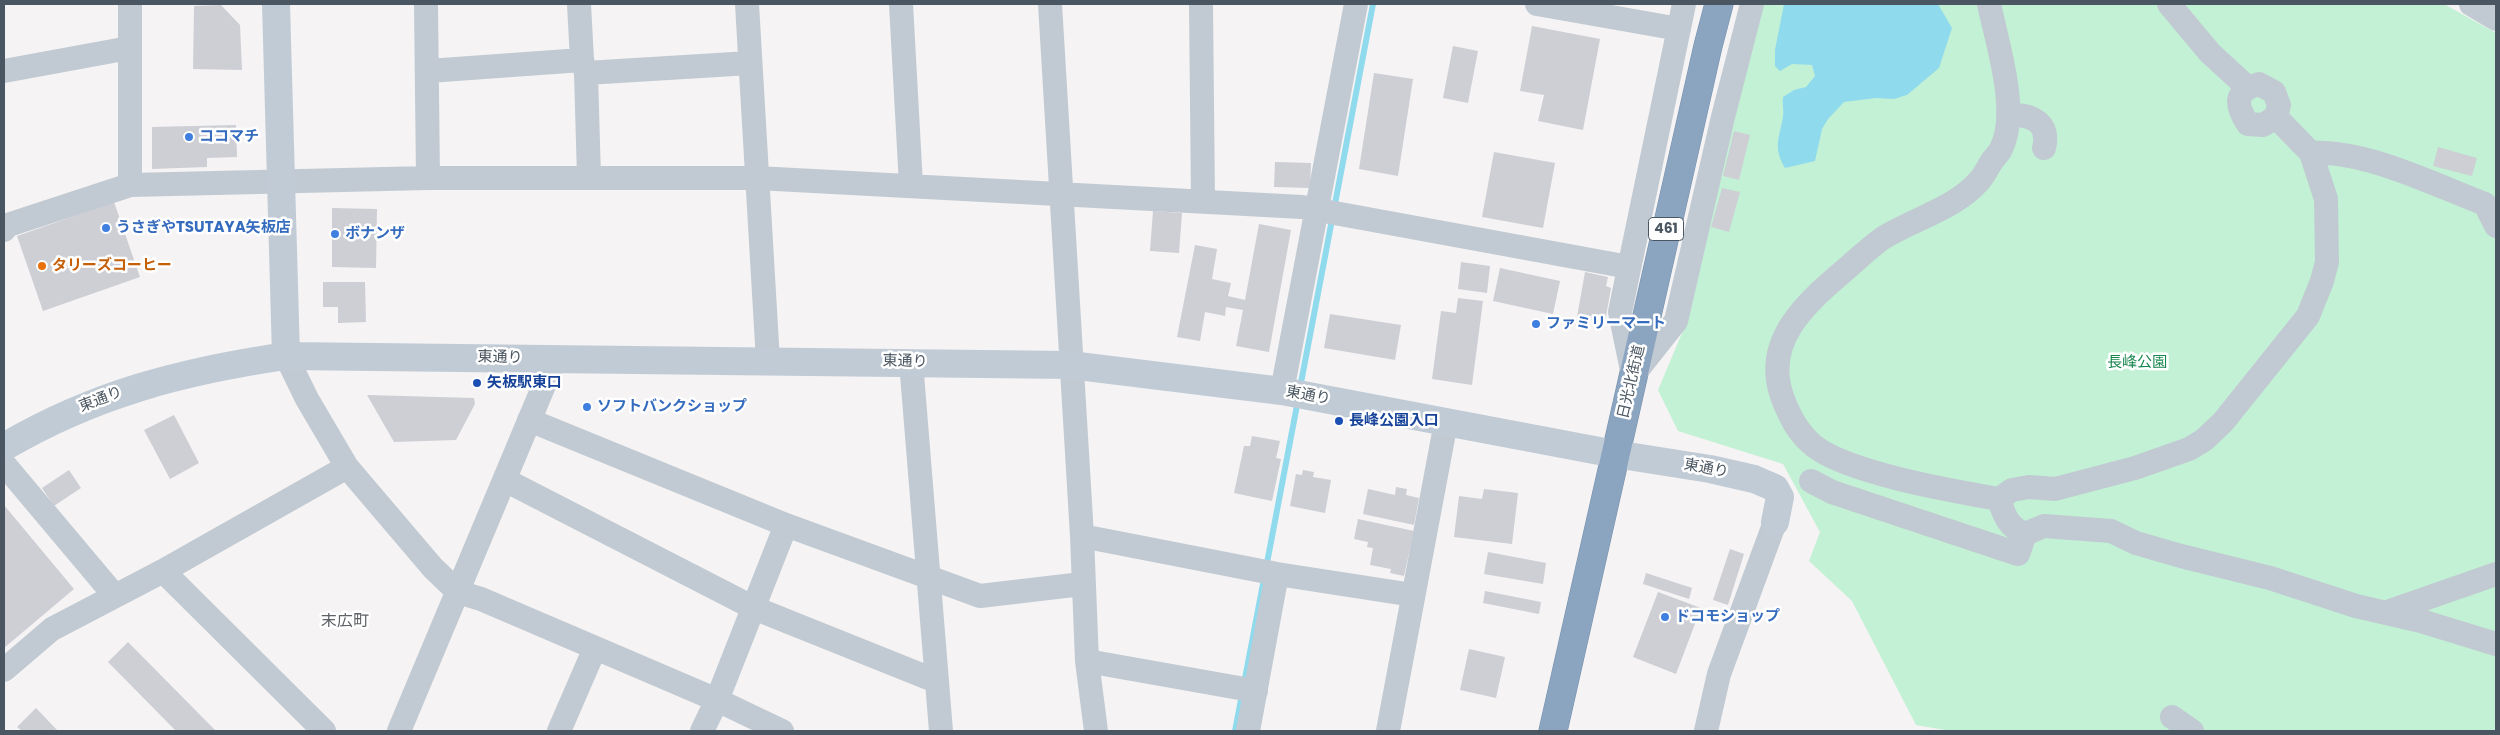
<!DOCTYPE html>
<html>
<head>
<meta charset="utf-8">
<style>
	body { margin:0 }
	#map { position:relative; width:2500px; height:735px; overflow:hidden; background:#f5f3f3; font-family:Poppins,sans-serif }
	canvas { display:block }
	.frame { position:absolute; inset:0; border:5px solid #4a5661; pointer-events:none }
</style>
</head>
<body>
<div id="map">
<canvas width="2500" height="735"></canvas>
<div class="frame"></div>
</div>
<script>
const ctx = document.querySelector('canvas').getContext('2d');
ctx.lineJoin = 'round';
function paint(path, color) {
  ctx.fillStyle = color;
  ctx.fill(path, 'evenodd');
}
function strokePath(path, color, width, dash) {
  ctx.strokeStyle = color;
  ctx.lineWidth = width;
  ctx.lineCap = dash ? 'butt' : 'round';
  ctx.setLineDash(dash || []);
  ctx.stroke(path);
}
function drawText(font, color, halo, rows, align = 'center') {
  ctx.font = font + ' Poppins,"Noto Sans JP",sans-serif';
  ctx.lineWidth = 5;
  ctx.setLineDash([]);
  ctx.textBaseline = 'middle';
  ctx.strokeStyle = halo;
  ctx.fillStyle = color;
  for (const [text, x, y, turn = 0] of rows) {
    ctx.save();
    ctx.translate(x, y);
    ctx.rotate((+turn || 0) * Math.PI / 180);
    ctx.textAlign = isNaN(turn) ? turn : align;
    if (halo) ctx.strokeText(text, 0, 0);
    ctx.fillText(text, 0, 0);
    ctx.restore();
  }
}
const green = new Path2D(`
	M 1762,4 L 2444,4 L 2496,33 L 2496,731 L 1951,731 L 1916,725 L 1852,601 L 1809,561 L 1820,532 L 1783,464 L 1678,431 L 1658,390 L 1685,326 Z`);
const water = new Path2D(`
	M 1784,4 L 1938,4 L 1952,28 L 1939,68 L 1907,95 L 1894,99 L 1876,98 L 1844,102 L 1828,119 L 1822,129 L 1815,161 L 1785,168 C 1773,148 1779,139 1783,117 C 1784,110 1782,104 1783,97 L 1794,90 L 1806,87 L 1815,76 L 1812,65 L 1792,64 L 1780,71 L 1775,66 L 1775,50 Z`);
const stream = new Path2D(`
	M 1300,388 L 1373,4
	M 1235,731 L 1298,400`);
const building = new Path2D(`
	M 221,5 L 240,25 L 242,70 L 193,69 L 194,6 Z
	M 1532,26 L 1600,39 L 1583,130 L 1538,121 L 1544,95 L 1520,91 Z
	M 1453,46 L 1478,51 L 1468,103 L 1443,98 Z
	M 1374,73 L 1413,79 L 1398,176 L 1359,169 Z
	M 236,125 L 237,157 L 207,158 L 207,167 L 152,169 L 152,127 Z
	M 1734,131 L 1750,135 L 1739,180 L 1723,176 Z
	M 2438,147 L 2477,158 L 2472,176 L 2433,166 Z
	M 1494,152 L 1555,163 L 1543,228 L 1482,217 Z
	M 1275,162 L 1311,163 L 1310,188 L 1274,187 Z
	M 1722,188 L 1740,192 L 1729,232 L 1711,227 Z
	M 114,202 L 140,277 L 43,311 L 17,236 Z
	M 332,208 L 377,209 L 376,268 L 332,267 Z
	M 1153,211 L 1182,213 L 1179,253 L 1150,251 Z
	M 1259,224 L 1291,230 L 1269,352 L 1236,346 L 1243,310 L 1226,307 L 1225,316 L 1205,312 L 1200,341 L 1177,337 L 1195,245 L 1217,249 L 1212,279 L 1231,283 L 1228,296 L 1245,300 Z
	M 1461,262 L 1490,266 L 1487,293 L 1458,289 Z
	M 1500,268 L 1560,281 L 1553,314 L 1493,301 Z
	M 1585,272 L 1608,277 L 1606,286 L 1611,288 L 1605,322 L 1577,317 Z
	M 323,282 L 365,282 L 366,322 L 338,323 L 338,307 L 323,307 Z
	M 1458,298 L 1483,301 L 1472,385 L 1432,379 L 1441,311 L 1456,313 Z
	M 1330,314 L 1401,325 L 1395,360 L 1324,348 Z
	M 367,395 L 474,398 L 475,404 L 456,440 L 394,442 Z
	M 174,415 L 199,463 L 170,479 L 144,430 Z
	M 1252,436 L 1280,441 L 1276,458 L 1281,459 L 1272,501 L 1234,493 L 1244,446 L 1250,446 Z
	M 69,470 L 81,488 L 54,506 L 42,488 Z
	M 1303,470 L 1314,472 L 1313,477 L 1331,480 L 1325,513 L 1290,506 L 1296,474 L 1302,475 Z
	M 1396,487 L 1407,489 L 1406,495 L 1419,498 L 1414,525 L 1363,514 L 1368,489 L 1395,495 Z
	M 1484,489 L 1518,493 L 1512,544 L 1454,537 L 1459,496 L 1482,499 Z
	M 4,505 L 74,589 L 4,648 Z
	M 1358,519 L 1414,531 L 1404,576 L 1390,573 L 1391,569 L 1370,565 L 1373,548 L 1367,547 L 1368,542 L 1354,539 Z
	M 1730,549 L 1744,554 L 1728,605 L 1713,600 Z
	M 1488,552 L 1546,563 L 1543,584 L 1484,574 Z
	M 1646,573 L 1692,588 L 1689,599 L 1643,584 Z
	M 1485,591 L 1541,602 L 1539,614 L 1483,603 Z
	M 1658,592 L 1701,608 L 1676,674 L 1633,657 Z
	M 128,642 L 216,731 L 176,731 L 108,662 Z
	M 1469,649 L 1505,657 L 1496,698 L 1460,690 Z
	M 36,708 L 58,731 L 22,731 L 17,727 Z`);
const street = new Path2D(`
	M 130,4 L 130,185
	M 426,4 L 428,178
	M 579,4 L 582,60 L 586,73 L 589,178
	M 747,4 L 768,361
	M 901,4 L 911,185
	M 1050,4 L 1082,536 L 1087,661 L 1096,731
	M 1201,4 L 1203,201
	M 1537,4 L 1679,29
	M 1989,4 C 1997,43 2020,112 2001,149 C 1999,153 1995,157 1992,161 C 1988,167 1985,174 1980,180 C 1955,209 1915,218 1883,238 C 1870,247 1858,259 1845,270 C 1806,303 1761,342 1783,399 C 1790,417 1798,433 1814,446 C 1848,473 1953,491 1999,499 L 2012,490 L 2029,487 L 2055,489 L 2135,468 L 2189,449 L 2204,440 L 2223,422 L 2308,316 L 2322,281 L 2327,262 L 2326,199 L 2311,153 L 2276,117
	M 2169,4 L 2210,53 L 2247,87
	M 2471,4 L 2496,19
	M 4,71 L 129,48
	M 428,71 L 582,60
	M 586,73 L 750,63
	M 2259,84 L 2274,92 L 2279,105 L 2276,117 L 2263,125 L 2248,124 C 2235,105 2234,91 2259,84 Z
	M 2010,115 C 2032,114 2050,123 2044,148
	M 2311,153 C 2363,149 2435,185 2485,204 L 2496,226
	M 4,230 L 8,225 L 130,185 L 428,178 L 757,178 L 1302,207 L 1629,267
	M 286,356 L 307,399 L 347,467 L 433,568 L 458,592 L 481,599 L 717,700 L 782,731
	M 911,362 L 941,731
	M 1634,374 L 1676,321 L 1723,117 L 1752,4
	M 1633,375 L 1620,312 L 1684,4
	M 1282,391 L 1356,4
	M 529,420 L 786,525 L 980,596 L 1082,584
	M 4,464 L 115,596
	M 505,480 L 754,608 L 936,681
	M 1811,481 L 1832,492 L 2018,554 L 2025,534
	M 1999,499 C 2004,515 2008,527 2025,534 L 2044,526 L 2111,531 L 2136,543 L 2181,556 L 2270,578 L 2356,606 L 2421,621 L 2496,644
	M 1082,536 L 1277,574 L 1413,595
	M 163,571 L 324,731
	M 2387,612 L 2496,574
	M 1087,661 L 1256,691
	M 4,670 L 52,629 L 163,571 L 347,467
	M 2172,717 L 2192,731
	M 399,731 L 555,359
	M 559,731 L 595,648
	M 702,731 L 717,700 L 786,525
	M 1248,731 L 1277,574
	M 1388,731 L 1446,422
	M 1706,731 L 1719,674 L 1775,522`);
const secondary = new Path2D(`
	M 276,4 L 286,356
	M 4,447 C 94,394 183,371 286,356 L 1070,365 L 1282,391 L 1615,454 L 1710,469 L 1754,479 L 1775,488 L 1780,497 L 1775,522`);
const highway = new Path2D(`
	M 1553,731 L 1708,46 L 1719,4`);
const markers = [
	[189,137,5,"#3f7fe0"],
	[106,228,5,"#3f7fe0"],
	[335,234,5,"#3f7fe0"],
	[42,266,5,"#e8710a"],
	[1536,324,5,"#3f7fe0"],
	[477,383,5,"#1a4fb4"],
	[587,407,5,"#3f7fe0"],
	[1339,421,5,"#1a4fb4"],
	[1665,617,5,"#3f7fe0"]
];
const shields = [
	[1666,229,35]
];
const shieldNames = [
	["461",1666,229]
];
const shopNames = [
	["ココマチ",199,137],
	["うさぎやTSUTAYA矢板店",116,228],
	["ボナンザ",345,234],
	["ファミリーマート",1546,324],
	["ソフトバンクショップ",597,407],
	["ドコモショップ",1675,617]
];
const foodNames = [
	["タリーズコーヒー",52,266]
];
const streetNames = [
	["東通り",500,358,1],
	["東通り",905,362,1],
	["日光北街道",1632,382,-77],
	["東通り",1308,396,11],
	["東通り",101,400,-21],
	["東通り",1706,469,11]
];
const parkNames = [
	["長峰公園",2137,363]
];
const transitNames = [
	["矢板駅東口",487,383],
	["長峰公園入口",1349,421]
];
const neighbourhoodNames = [
	["末広町",345,622]
];
paint(green, '#c3f1d5');
paint(water, '#90daee');
strokePath(stream, '#90daee', 6);
paint(building, '#cdcfd5');
strokePath(highway, '#7690ad', 29);
strokePath(street, '#c1cad2', 24);
strokePath(secondary, '#c1cbd6', 28);
strokePath(highway, '#8ba5c1', 28);
for (const [x, y, r, color] of markers) {
  const dot = new Path2D();
  dot.arc(x, y, r, 0, 2 * Math.PI);
  ctx.fillStyle = color;
  ctx.fill(dot);
  strokePath(dot, '#fff', 2);
}
for (const [x, y, w] of shields) {
  const box = new Path2D();
  box.roundRect(x - w / 2, y - 11.5, w, 23, 4);
  ctx.fillStyle = '#fff';
  ctx.fill(box);
  strokePath(box, '#4a5661', 1);
}
drawText('bold 14px', '#4a5661', null, shieldNames);
drawText('bold 15px', '#366cbe', '#fff', shopNames, 'left');
drawText('bold 15px', '#c56008', '#fff', foodNames, 'left');
drawText('15px', '#4a5661', '#fff', streetNames);
drawText('15px', '#17864f', '#fff', parkNames);
drawText('bold 15px', '#164399', '#fff', transitNames, 'left');
drawText('16px', '#5f6368', '#fff', neighbourhoodNames);
</script>
</body>
</html>
